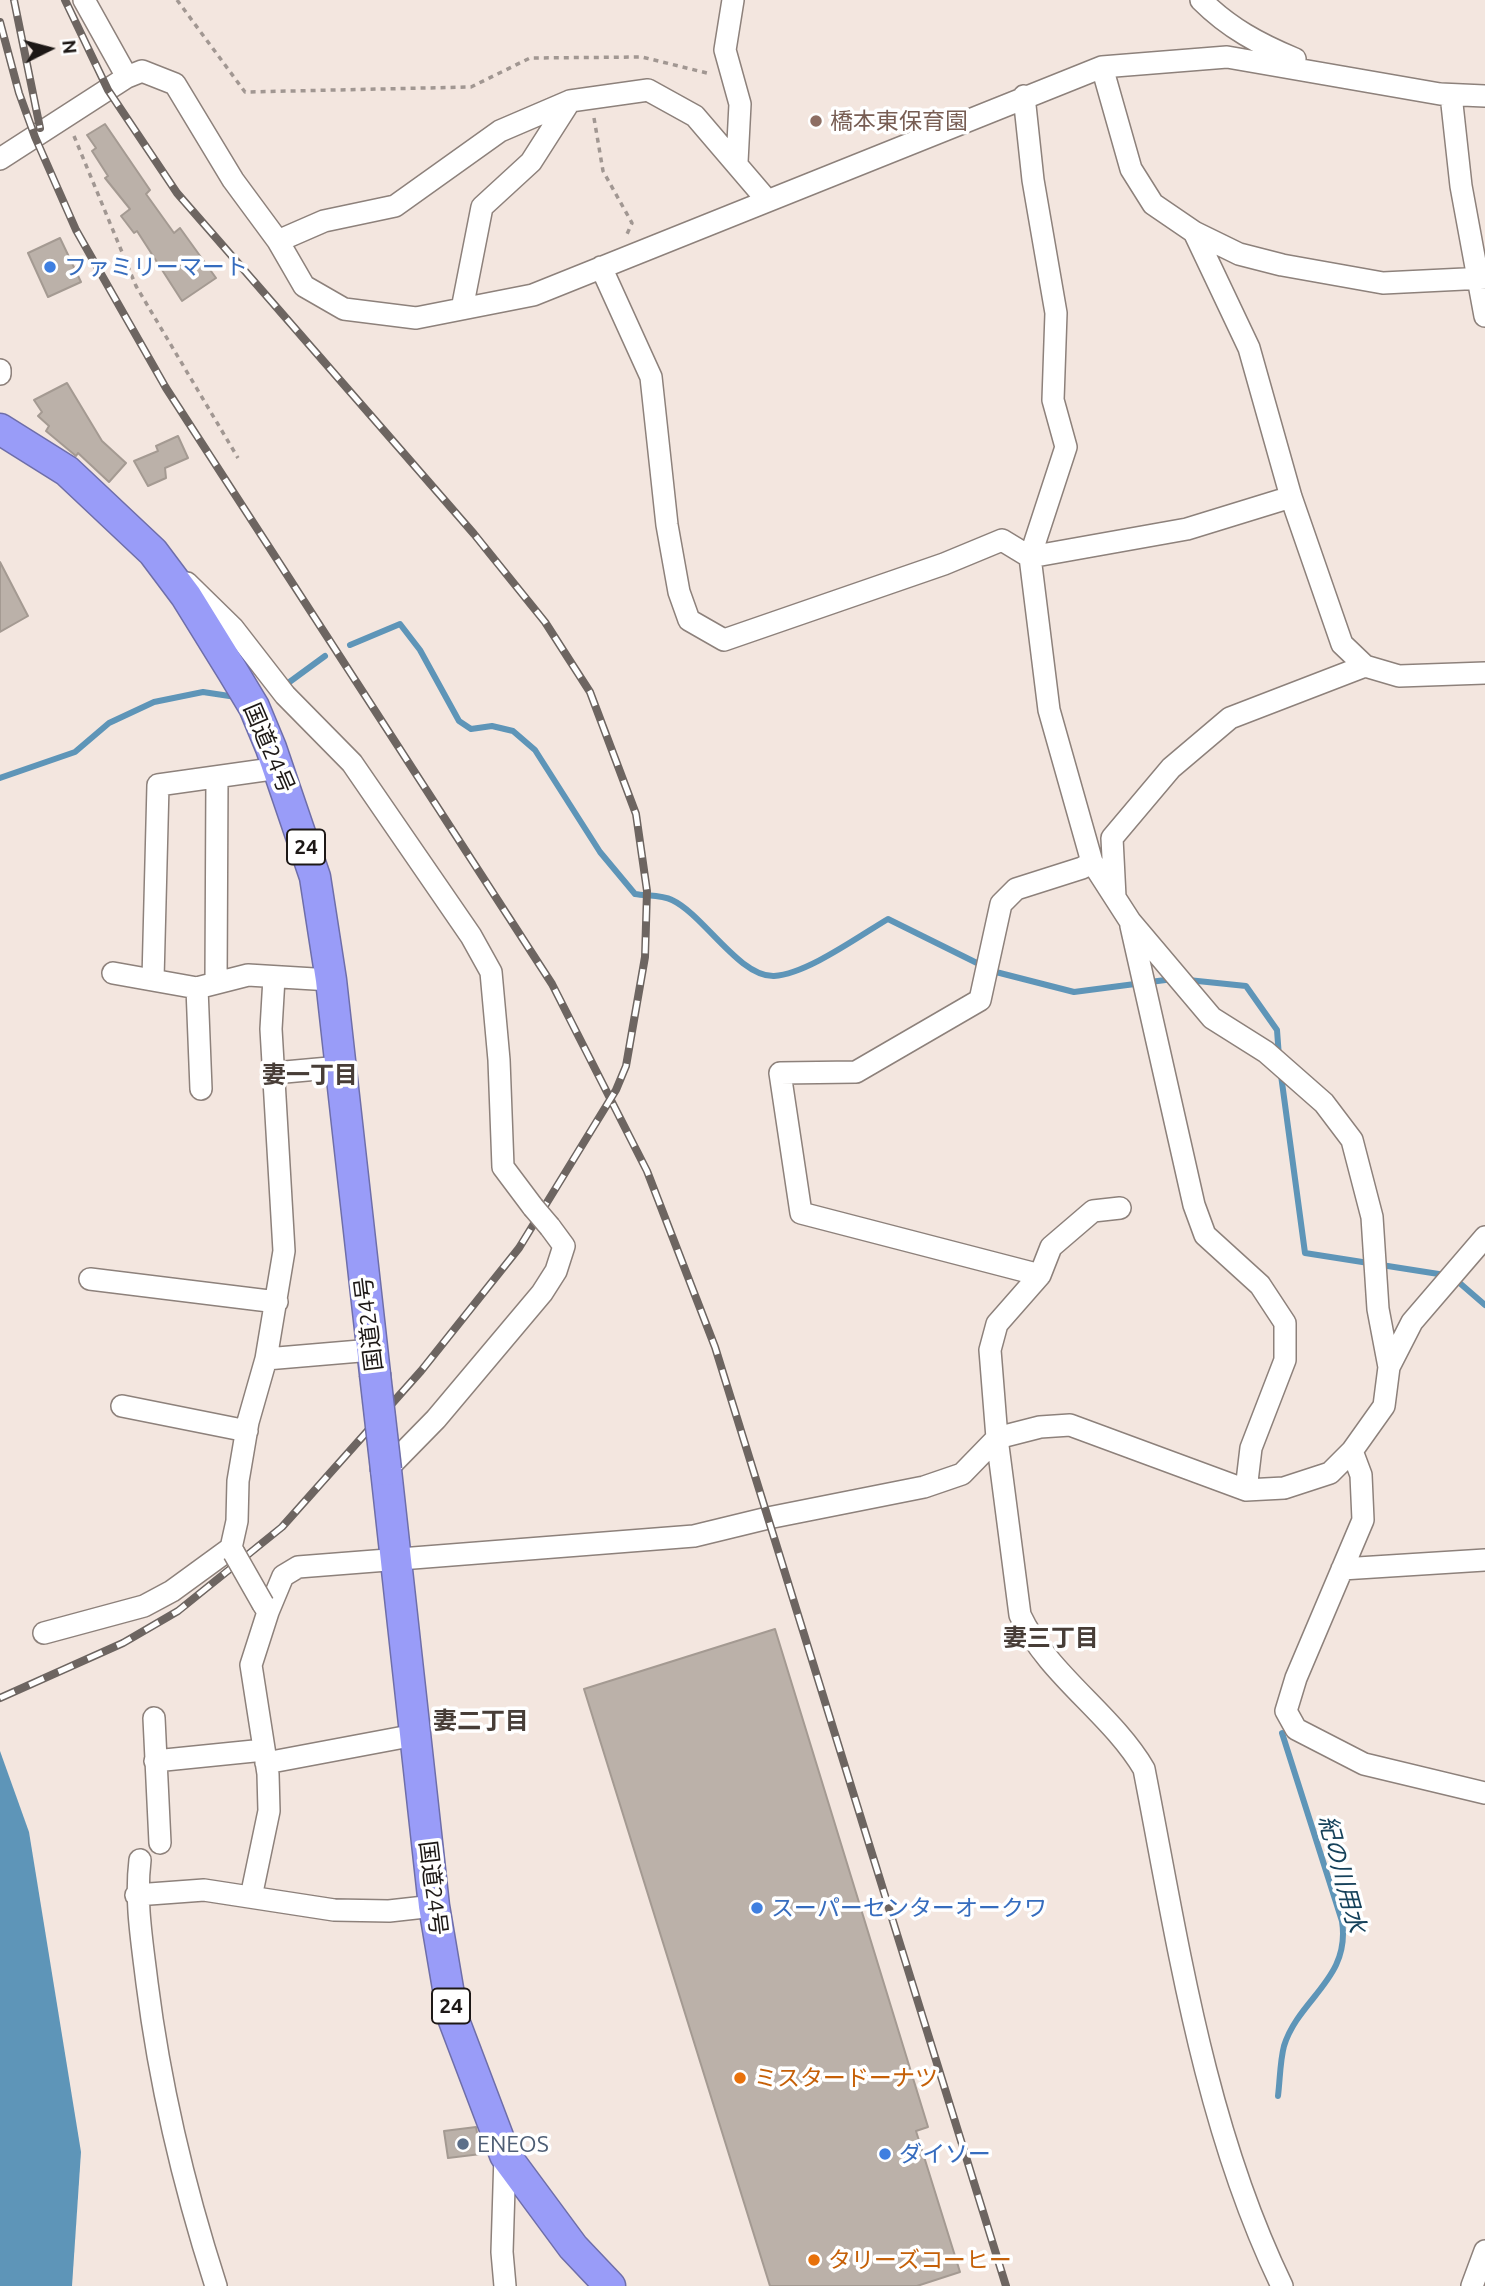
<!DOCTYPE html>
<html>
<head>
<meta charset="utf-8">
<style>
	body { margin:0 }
	#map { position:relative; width:1485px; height:2286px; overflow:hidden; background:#f3e6df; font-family:Ubuntu,sans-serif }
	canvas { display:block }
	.north { position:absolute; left:14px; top:14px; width:70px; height:70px; -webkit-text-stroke:5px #fff; paint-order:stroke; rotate:84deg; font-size:19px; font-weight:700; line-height:28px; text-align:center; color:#1d1816 }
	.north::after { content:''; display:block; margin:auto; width:24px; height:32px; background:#1d1816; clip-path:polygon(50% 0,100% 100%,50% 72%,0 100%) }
</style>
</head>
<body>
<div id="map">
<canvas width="1485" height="2286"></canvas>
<div class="north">N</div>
</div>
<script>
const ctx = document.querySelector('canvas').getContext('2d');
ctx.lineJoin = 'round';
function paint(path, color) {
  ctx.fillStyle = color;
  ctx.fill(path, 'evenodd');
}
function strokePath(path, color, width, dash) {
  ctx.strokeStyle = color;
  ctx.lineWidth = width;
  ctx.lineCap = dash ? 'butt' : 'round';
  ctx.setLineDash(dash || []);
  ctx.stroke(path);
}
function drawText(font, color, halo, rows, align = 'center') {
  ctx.font = font + ' Ubuntu,"Noto Sans JP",sans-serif';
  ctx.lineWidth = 7;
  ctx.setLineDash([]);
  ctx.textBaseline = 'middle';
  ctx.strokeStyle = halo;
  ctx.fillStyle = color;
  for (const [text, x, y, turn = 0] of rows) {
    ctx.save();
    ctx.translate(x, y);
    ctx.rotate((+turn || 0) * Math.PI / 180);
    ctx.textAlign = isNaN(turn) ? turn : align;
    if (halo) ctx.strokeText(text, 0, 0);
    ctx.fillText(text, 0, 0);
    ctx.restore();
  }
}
const water = new Path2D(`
	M 0,1751 L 29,1832 L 81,2152 L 72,2286 L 0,2286 Z`);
const stream = new Path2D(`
	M 350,645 L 400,624 L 420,650 L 459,721 L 471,729 L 492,726 L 513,731 L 535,750 L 600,852 L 635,894 C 646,896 662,895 672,900 C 704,915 739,977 774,976 C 807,974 859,936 888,919 L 983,966
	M 284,686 L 325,656
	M 0,778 L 75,752 L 109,723 L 154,702 L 203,692 L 236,697
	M 992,971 L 1074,992 L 1173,979
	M 1188,980 L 1246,986 L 1277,1030 L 1279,1057
	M 1281,1075 L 1305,1253 L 1445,1275
	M 1455,1279 L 1485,1305
	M 1278,2096 C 1280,2080 1280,2061 1284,2046 C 1299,1998 1351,1979 1342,1921 L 1282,1733`);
const building = new Path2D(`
	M 105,124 L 150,190 L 146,194 L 174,233 L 180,228 L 216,278 L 182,301 L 137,231 L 134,233 L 121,216 L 130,209 L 105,178 L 108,176 L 92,151 L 96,148 L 87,135 Z
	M 60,238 L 81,282 L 48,297 L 28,253 Z
	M 67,383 L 102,441 L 126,463 L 109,482 L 78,453 L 76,456 L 46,431 L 49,426 L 38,416 L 42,412 L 34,400 Z
	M 178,436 L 188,458 L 165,468 L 166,478 L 148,486 L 134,461 L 158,451 L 156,446 Z
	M 0,562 L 28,616 L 0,632 Z
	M 775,1629 L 928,2127 L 916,2131 L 960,2272 L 917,2286 L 770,2286 L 584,1689 Z
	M 476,2127 L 481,2154 L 448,2158 L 444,2131 Z`);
const path = new Path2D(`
	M 177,0 L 245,92 L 471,87 L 530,58 L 642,57 L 711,74
	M 594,118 L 603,171 L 632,223 L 627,234
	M 74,136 L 136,286 L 238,458`);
const minor = new Path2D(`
	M 84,0 L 127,77
	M 733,0 L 725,50 L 740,104 L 737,162
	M 1201,0 C 1229,28 1259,44 1295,59
	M 1102,67 L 1131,169 L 1153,204 L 1194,232 L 1239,254 L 1282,265 L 1383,283 L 1485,278
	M 1451,95 L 1461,186 L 1485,316
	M 1024,96 L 1033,180 L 1056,313 L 1053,400 L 1066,447 L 1030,557 L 1049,710 L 1092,862
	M 0,159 L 127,77 L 142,71 L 175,84 L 233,180 L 278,241 L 304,286 L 344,309 L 416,318 L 533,295 L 1102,67 L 1227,57 L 1440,94 L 1485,96
	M 1194,232 L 1249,348 L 1291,497 L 1342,644 L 1365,666 L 1399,676 L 1485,673
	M 278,241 L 324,221 L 395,206 L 500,131 L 570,101
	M 601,267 L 651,377 L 667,525 L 679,592 L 689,620 L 724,640 L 944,564 L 1002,540 L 1030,557 L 1187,529 L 1291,497
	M 462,309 L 482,207 L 531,162 L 570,101 L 648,90 L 695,116 L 766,199
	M 0,370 L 0,374
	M 187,583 L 233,628 L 285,695 L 352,763 L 471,936 L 491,972 L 499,1060 L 503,1167 L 533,1207
	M 1115,897 L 1112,838 L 1171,768 L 1230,718 L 1365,666
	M 1131,926 L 1194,1205 L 1205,1235 L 1260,1285 L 1285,1323 L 1285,1360 L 1251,1448 L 1246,1490
	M 113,973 L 197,988 L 248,975 L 331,980
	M 153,979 L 158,785 L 279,768
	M 216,983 L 217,777
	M 197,988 L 201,1089
	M 274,1073 L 340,1067
	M 1120,1208 L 1093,1211 L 1051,1247 L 1040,1275 L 997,1324 L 990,1350 L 997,1438 L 1020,1615 C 1048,1675 1111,1713 1144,1769 C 1178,1943 1204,2125 1282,2286
	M 90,1279 L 277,1302
	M 266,1359 L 284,1251 L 271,1029 L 274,978
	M 1389,1367 L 1412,1322 L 1485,1237
	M 122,1406 L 247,1431
	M 1352,1451 L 1361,1475 L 1363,1520 L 1296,1678 L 1286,1711 L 1296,1729 L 1364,1764 L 1485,1793
	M 386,1470 L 436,1419 L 542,1293 L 556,1271 L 564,1246 L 550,1227
	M 234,1553 L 231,1548 L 237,1521 L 238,1481 L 248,1422 L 266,1359 L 372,1350
	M 1342,1569 L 1485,1560
	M 263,1604 L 268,1612 L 283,1576 L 298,1567 L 694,1536 L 768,1518 L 924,1487 L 962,1474 L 997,1438 L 1040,1427 L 1070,1425 L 1246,1490 L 1284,1488 L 1330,1473 L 1352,1451 L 1384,1406 L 1389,1367 L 1378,1309 L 1372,1217 L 1352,1140 L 1324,1103 L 1266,1052 L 1212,1018 L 1130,921 L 1092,862 L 1082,868 L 1016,889 L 1001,904 L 980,1000 L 856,1072 L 780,1073 L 801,1213 L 1040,1275
	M 44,1633 L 144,1606 L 172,1591 L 231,1548
	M 154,1718 L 160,1843
	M 155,1761 L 264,1750
	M 266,1763 L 415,1735
	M 140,1860 C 135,1902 142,1941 147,1983 C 160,2086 184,2187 216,2286
	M 136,1895 L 204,1890 L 334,1910 L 389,1911 L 434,1906
	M 251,1897 L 269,1811 L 268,1774 L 251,1665 L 268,1612
	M 505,2155 L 502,2252 L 505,2286
	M 1472,2286 L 1485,2251`);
const highway = new Path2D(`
	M 0,429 L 67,471 L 153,552 L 186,596 L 233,672 L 254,707 L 271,748 L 315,877 L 331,980 L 375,1374
	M 386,1470 L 434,1906 L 453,2018 L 505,2155 L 573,2247 L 610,2286`);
const rail = new Path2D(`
	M 14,0 L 40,128
	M 0,22 L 19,93 L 35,137 L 76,230 L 166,388 L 552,984 L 647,1171 L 715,1347 L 1006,2286
	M 0,1698 L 123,1643 L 178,1611 L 282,1527 L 421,1371 L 519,1248 L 616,1090 L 626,1066 L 645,957 L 647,891 L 636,814 L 590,692 L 545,622 L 474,534 L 177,193 L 108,90 L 65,0`);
const minorBridge = new Path2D(`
	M 533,1207 L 550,1227
	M 234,1553 L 263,1604`);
const highwayBridge = new Path2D(`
	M 375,1374 L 386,1470`);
const markers = [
	[816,121,7,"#8d6e63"],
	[50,267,7,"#3f7fe0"],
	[757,1908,7,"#3f7fe0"],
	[740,2078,7,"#e8710a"],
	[463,2144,7,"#5c6f8a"],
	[885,2154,7,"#3f7fe0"],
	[814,2260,7,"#e8710a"]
];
const shields = [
	[306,847,38],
	[451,2006,38]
];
const shieldNames = [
	["24",306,847],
	["24",451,2006]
];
const educationNames = [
	["橋本東保育園",830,121]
];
const shopNames = [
	["ファミリーマート",64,267],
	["スーパーセンターオークワ",771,1908],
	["ダイソー",899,2154]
];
const streetNames = [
	["国道24号",269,748,67],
	["国道24号",369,1324,-97],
	["国道24号",433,1888,83]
];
const foodNames = [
	["ミスタードーナツ",754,2078],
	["タリーズコーヒー",828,2260]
];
const serviceNames = [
	["ENEOS",477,2144]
];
const neighbourhoodNames = [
	["妻一丁目",310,1075],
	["妻三丁目",1051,1638],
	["妻二丁目",481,1721]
];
const waterNames = [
	["紀の川用水",1342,1874,75]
];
paint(water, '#5e95b8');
strokePath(stream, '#5e95b8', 6);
paint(building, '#bbb1a9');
strokePath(building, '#a49a92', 2);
strokePath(minor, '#8d817b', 24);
strokePath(highway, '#6e6ea9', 33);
strokePath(path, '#a19792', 3.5, [5, 5]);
strokePath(minor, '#fff', 21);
strokePath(highway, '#999cf8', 30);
strokePath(rail, '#6d6561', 8);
strokePath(rail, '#fff', 5, [16]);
strokePath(minorBridge, '#8d817b', 24, []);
strokePath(highwayBridge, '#6e6ea9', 33, []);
strokePath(minorBridge, '#fff', 21);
strokePath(highwayBridge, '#999cf8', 30);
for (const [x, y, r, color] of markers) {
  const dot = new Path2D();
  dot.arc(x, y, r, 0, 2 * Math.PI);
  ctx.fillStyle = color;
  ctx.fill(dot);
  strokePath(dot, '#fff', 2.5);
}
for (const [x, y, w] of shields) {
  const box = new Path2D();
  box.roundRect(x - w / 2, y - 17.5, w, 35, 5);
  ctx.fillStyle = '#fff';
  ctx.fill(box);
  strokePath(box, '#1d1816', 2);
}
drawText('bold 21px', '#1d1816', null, shieldNames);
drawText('23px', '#785e54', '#fff', educationNames, 'left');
drawText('23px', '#366cbe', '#fff', shopNames, 'left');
drawText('23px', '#1d1816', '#fff', streetNames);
drawText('23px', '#c56008', '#fff', foodNames, 'left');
drawText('23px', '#4e5e75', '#fff', serviceNames, 'left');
drawText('bold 24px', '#473d37', '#fff', neighbourhoodNames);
drawText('italic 24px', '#15415a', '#fff', waterNames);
</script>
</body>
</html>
